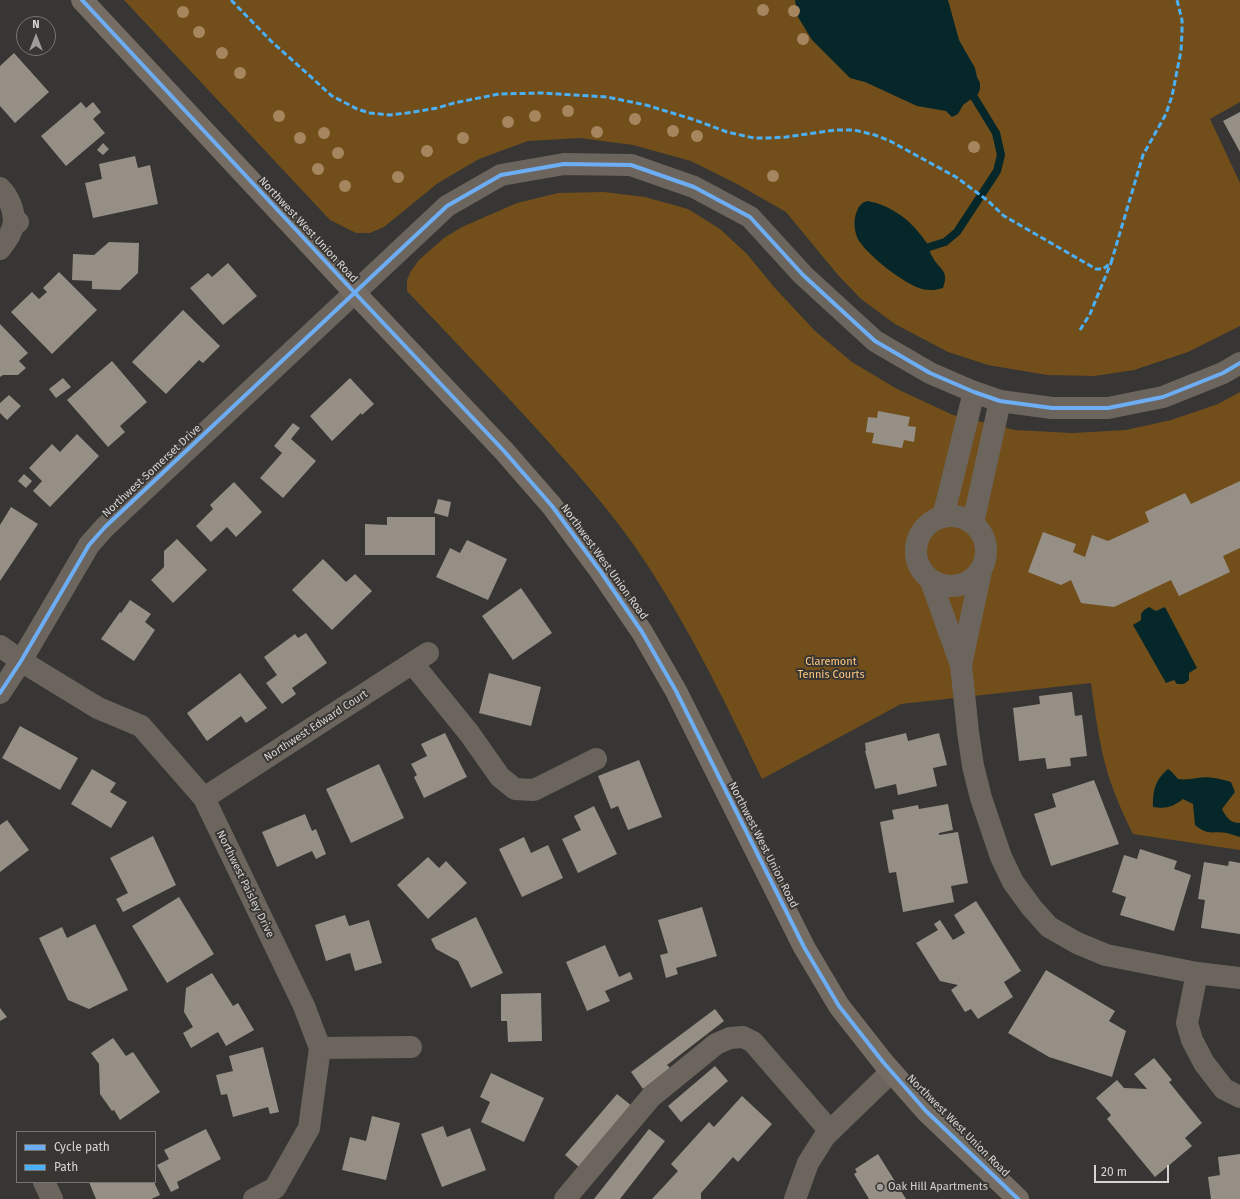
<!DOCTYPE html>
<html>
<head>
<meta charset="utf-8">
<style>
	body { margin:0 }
	#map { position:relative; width:1240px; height:1199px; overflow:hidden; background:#373634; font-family:"Fira Sans",sans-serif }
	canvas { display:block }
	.legend { position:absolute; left:16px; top:1131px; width:140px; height:52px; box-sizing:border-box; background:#383633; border:1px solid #777573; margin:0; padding:5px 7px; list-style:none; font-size:12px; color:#d6d4d2 }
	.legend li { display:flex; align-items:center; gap:8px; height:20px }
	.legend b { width:20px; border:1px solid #777573 }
	.north { position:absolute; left:16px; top:16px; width:40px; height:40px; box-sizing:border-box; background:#383633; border:1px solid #777573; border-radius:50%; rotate:0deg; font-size:11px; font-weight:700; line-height:16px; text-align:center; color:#d6d4d2 }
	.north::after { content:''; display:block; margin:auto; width:14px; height:18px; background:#9e9d9b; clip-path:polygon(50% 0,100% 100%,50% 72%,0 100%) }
	.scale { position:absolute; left:1094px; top:1165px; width:75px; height:18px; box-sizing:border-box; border:2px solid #d6d4d2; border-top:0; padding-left:5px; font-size:12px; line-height:14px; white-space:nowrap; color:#d6d4d2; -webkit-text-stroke:3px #383633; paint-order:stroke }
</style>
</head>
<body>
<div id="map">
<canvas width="1240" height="1199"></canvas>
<ul class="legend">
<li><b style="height:5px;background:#6dadf4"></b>Cycle path</li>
<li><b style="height:5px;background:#4cb0f7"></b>Path</li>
</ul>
<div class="north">N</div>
<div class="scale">20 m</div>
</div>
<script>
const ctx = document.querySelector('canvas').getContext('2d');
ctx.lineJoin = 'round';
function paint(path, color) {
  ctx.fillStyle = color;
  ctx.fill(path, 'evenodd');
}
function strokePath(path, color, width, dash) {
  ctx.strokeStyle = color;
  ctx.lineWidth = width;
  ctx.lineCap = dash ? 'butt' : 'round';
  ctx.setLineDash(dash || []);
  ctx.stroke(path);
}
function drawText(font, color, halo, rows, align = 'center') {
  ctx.font = font + ' "Fira Sans",sans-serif';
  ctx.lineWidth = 4;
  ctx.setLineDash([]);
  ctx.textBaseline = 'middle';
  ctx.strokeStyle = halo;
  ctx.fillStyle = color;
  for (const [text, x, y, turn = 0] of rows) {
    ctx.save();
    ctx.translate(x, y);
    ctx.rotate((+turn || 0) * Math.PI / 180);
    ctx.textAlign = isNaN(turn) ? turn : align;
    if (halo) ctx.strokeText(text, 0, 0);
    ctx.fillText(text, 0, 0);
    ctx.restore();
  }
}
const green = new Path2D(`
	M 124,0 L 1240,0 L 1240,102 L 1210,119 L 1240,183 L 1240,326 L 1188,352 L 1134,370 L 1094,376 L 1047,375 L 988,365 L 948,352 L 895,324 L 861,299 L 838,275 L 786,212 L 737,184 L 691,161 L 633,145 L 580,138 L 528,141 L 479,159 L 438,183 L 384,227 L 370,233 L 356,233 L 330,220 Z
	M 604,192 L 645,197 L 688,209 L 720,229 L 747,254 L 774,287 L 815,331 L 852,362 L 897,389 L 953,415 L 1015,430 L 1072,433 L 1126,430 L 1171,420 L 1218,404 L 1240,392 L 1240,850 L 1133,834 C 1120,808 1108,780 1102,751 C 1097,728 1094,706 1091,683 L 901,704 L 762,779 C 723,697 683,615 631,541 C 605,505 575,471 545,438 C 500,388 453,340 407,291 L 407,280 L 411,271 L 419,260 L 444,238 L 462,227 L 517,203 L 558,193 Z`);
const water = new Path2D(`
	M 795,0 L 948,0 L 959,40 L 975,68 L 977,77 L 980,83 L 980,89 L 978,94 L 963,105 L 958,114 L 952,117 L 946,111 L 917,106 L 865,82 L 850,78 L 812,40 L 798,17 Z
	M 867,201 C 892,205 913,222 926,242 C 929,246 929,252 932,256 C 939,270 950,270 943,288 C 937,290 929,291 922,289 C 904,284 870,257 859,241 C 854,233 853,219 857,211 C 859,206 861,203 867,201 Z
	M 1149,607 L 1156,611 L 1165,607 L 1197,668 L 1189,673 L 1189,680 L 1184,684 L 1177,684 L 1174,680 L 1166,683 L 1133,625 L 1141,620 L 1141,614 L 1144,610 Z
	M 1168,769 L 1171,771 L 1178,779 C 1185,780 1190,779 1198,778 C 1208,776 1221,779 1231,782 L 1235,792 L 1222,809 C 1226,817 1230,823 1240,823 L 1240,837 C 1236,836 1231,834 1227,833 C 1212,830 1210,837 1195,825 L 1193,804 L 1183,799 C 1172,807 1167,809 1153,807 C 1153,790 1155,780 1168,769 Z`);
const stream = new Path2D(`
	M 929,247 L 945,242 L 957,232 L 997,171 L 1001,155 L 996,133 L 974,97`);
const building = new Path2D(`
	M 14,53 L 49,92 L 15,123 L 0,106 L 0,66 Z
	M 81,102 L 86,108 L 93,102 L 101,112 L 93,119 L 105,133 L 66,166 L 41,136 Z
	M 1240,112 L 1240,152 L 1223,121 Z
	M 103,143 L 109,149 L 103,155 L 97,150 Z
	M 135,156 L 138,168 L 150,165 L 158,204 L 93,218 L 85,183 L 102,179 L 99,164 Z
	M 109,242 L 139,243 L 138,273 L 120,290 L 92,289 L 92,281 L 72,280 L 73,254 L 94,255 Z
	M 228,263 L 257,296 L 223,325 L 190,288 L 208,273 L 212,277 Z
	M 59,272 L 97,310 L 52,354 L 11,312 L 32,292 L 39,299 L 47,292 L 43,288 Z
	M 183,310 L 220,346 L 203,363 L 199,360 L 166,394 L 132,362 Z
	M 0,324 L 28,353 L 19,361 L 26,368 L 18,375 L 3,375 L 0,377 Z
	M 112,361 L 147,402 L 120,426 L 125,432 L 108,447 L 67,400 Z
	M 63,378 L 71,387 L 56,398 L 49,389 Z
	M 350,378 L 374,404 L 362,415 L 361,413 L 332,441 L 310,416 Z
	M 9,395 L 21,406 L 7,420 L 0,413 L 0,403 Z
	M 878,411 L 910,417 L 908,426 L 916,427 L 914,442 L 904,440 L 902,448 L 872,443 L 874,433 L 866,432 L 868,417 L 877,418 Z
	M 293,423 L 300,428 L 291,439 L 316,461 L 283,498 L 260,478 L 282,453 L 274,446 Z
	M 77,434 L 99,456 L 50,507 L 33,491 L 42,481 L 29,468 L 52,444 L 60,452 Z
	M 24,474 L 32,481 L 26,488 L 18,481 Z
	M 1240,481 L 1240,548 L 1223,556 L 1230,572 L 1179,596 L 1171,580 L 1114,607 L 1081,603 L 1071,580 L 1061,585 L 1028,572 L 1043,532 L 1076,544 L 1073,552 L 1085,557 L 1092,535 L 1108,541 L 1149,522 L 1145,512 L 1185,493 L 1191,504 Z
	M 234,482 L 262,512 L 236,537 L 227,527 L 211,542 L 196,526 L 213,509 L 210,505 Z
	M 438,499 L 451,502 L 448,517 L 434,513 Z
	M 11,507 L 38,524 L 0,581 L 0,525 Z
	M 387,517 L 435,517 L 435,555 L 365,555 L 365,524 L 387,525 Z
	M 177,539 L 207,570 L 173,603 L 151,580 L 164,567 L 164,551 Z
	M 467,540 L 507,559 L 488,600 L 436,577 L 450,548 L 460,553 Z
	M 323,559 L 346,582 L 355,574 L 372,591 L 332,630 L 292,590 Z
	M 521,588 L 552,633 L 513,660 L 482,616 Z
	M 130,600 L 151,614 L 145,622 L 155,630 L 134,661 L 101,639 L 120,612 L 121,613 Z
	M 306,633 L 327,663 L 292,688 L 296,694 L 282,704 L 266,683 L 277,675 L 264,657 L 295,634 L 298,638 Z
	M 240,673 L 267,708 L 246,723 L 241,716 L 207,741 L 187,713 Z
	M 489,673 L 541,687 L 531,726 L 479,713 Z
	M 1072,692 L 1075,716 L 1082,715 L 1087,756 L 1070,758 L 1071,766 L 1047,769 L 1045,758 L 1019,761 L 1013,708 L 1040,704 L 1039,696 Z
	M 20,726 L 78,758 L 60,790 L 2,758 Z
	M 445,733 L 467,777 L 424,798 L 414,777 L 417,775 L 411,764 L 427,756 L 421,744 Z
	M 906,733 L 908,741 L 939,733 L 947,765 L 933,768 L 937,786 L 898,795 L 896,784 L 875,789 L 865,751 L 866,751 L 865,743 Z
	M 639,760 L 662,817 L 628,830 L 618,806 L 611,809 L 598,776 Z
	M 379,764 L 404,818 L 351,843 L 326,789 Z
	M 92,769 L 116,783 L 110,792 L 127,802 L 111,828 L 71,804 Z
	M 1094,780 L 1119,844 L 1051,866 L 1034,814 L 1056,807 L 1052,794 Z
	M 948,804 L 953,830 L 939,833 L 939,835 L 958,832 L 968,883 L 951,886 L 954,902 L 903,912 L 896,872 L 889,873 L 880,822 L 894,819 L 892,810 L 918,805 L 919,809 Z
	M 594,806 L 617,854 L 578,873 L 562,839 L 581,830 L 574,816 Z
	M 305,814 L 312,831 L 316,829 L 326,854 L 316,859 L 312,851 L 277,867 L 262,832 Z
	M 7,820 L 29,850 L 0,872 L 0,825 Z
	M 153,836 L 176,885 L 123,912 L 116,899 L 128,893 L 110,858 Z
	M 524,837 L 531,853 L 548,845 L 563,878 L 522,897 L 499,849 Z
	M 1140,849 L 1177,861 L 1174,869 L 1191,875 L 1174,931 L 1120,915 L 1126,897 L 1112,892 L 1124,855 L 1137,859 Z
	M 428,857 L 439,868 L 446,861 L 467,883 L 428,919 L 397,885 Z
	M 1229,861 L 1240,863 L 1240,934 L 1201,928 L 1205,900 L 1198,899 L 1204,862 L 1228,866 Z
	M 179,897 L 214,954 L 167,983 L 132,926 Z
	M 976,901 L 1021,971 L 1004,982 L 1013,997 L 978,1019 L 971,1009 L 965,1012 L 951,990 L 958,985 L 940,981 L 916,943 L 938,930 L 934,924 L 940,920 L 953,940 L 965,933 L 954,915 Z
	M 702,907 L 717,956 L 676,968 L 678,974 L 666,978 L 660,955 L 668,953 L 658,920 Z
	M 345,915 L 349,926 L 369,920 L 382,963 L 355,971 L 350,953 L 326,961 L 315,925 Z
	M 476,917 L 503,973 L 471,988 L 458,961 L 436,949 L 431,939 Z
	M 95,924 L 128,990 L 89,1009 L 68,1000 L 39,938 L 62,927 L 67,938 Z
	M 605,945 L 619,977 L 630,972 L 633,979 L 605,991 L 610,1001 L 587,1011 L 566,962 Z
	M 1046,970 L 1115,1011 L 1109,1021 L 1126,1031 L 1112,1077 L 1049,1057 L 1008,1033 Z
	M 212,973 L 233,1006 L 238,1003 L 254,1030 L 226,1046 L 218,1032 L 191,1048 L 183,1033 L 193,1027 L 184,1012 L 186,988 Z
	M 541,993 L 542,1041 L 508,1042 L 507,1021 L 501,1021 L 501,994 Z
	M 0,1008 L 7,1017 L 0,1021 Z
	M 715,1009 L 724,1021 L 667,1065 L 670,1068 L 643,1089 L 631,1072 Z
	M 113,1038 L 126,1056 L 133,1052 L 160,1092 L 120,1120 L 114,1110 L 112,1111 L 100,1094 L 99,1064 L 91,1053 Z
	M 263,1047 L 279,1112 L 270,1114 L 268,1107 L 233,1117 L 227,1094 L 221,1095 L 216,1075 L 233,1071 L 229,1056 Z
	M 1154,1058 L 1172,1080 L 1169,1082 L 1202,1123 L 1185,1138 L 1192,1146 L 1155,1177 L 1107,1119 L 1111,1115 L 1096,1098 L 1117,1080 L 1124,1088 L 1147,1089 L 1134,1074 Z
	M 715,1066 L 728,1081 L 681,1122 L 668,1106 Z
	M 491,1073 L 544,1098 L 524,1142 L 481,1122 L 490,1102 L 480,1097 Z
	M 617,1094 L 632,1106 L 580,1168 L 565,1155 Z
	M 742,1096 L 772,1124 L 738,1162 L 733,1157 L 701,1193 L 701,1199 L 652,1199 L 678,1171 L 671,1164 L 709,1122 L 714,1127 Z
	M 372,1116 L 400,1123 L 386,1180 L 342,1170 L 350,1137 L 366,1141 Z
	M 443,1126 L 447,1137 L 470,1128 L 486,1170 L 442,1187 L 421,1134 Z
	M 206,1129 L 221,1159 L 177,1182 L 179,1188 L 171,1192 L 157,1165 L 169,1159 L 164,1150 Z
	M 649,1129 L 665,1141 L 620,1199 L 594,1199 Z
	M 878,1154 L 906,1199 L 869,1199 L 854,1174 L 857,1172 L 855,1169 Z
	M 1240,1154 L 1240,1199 L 1211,1199 L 1208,1177 L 1220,1175 L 1218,1157 Z
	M 89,1182 L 154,1182 L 160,1195 L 151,1199 L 96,1199 Z`);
const minor = new Path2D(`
	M 0,188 C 9,197 14,210 14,222 L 18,222
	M 0,249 C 7,240 12,233 14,222
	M916 551a35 35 0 1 1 70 0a35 35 0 1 1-70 0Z
	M 943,517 L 974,392
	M 973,523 L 1000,401
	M 931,581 L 961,665 L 968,732 L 973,766 L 981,798 L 1001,857 L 1013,882 L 1032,908 L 1049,927 L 1077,943 L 1106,955 L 1197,973 L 1240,978
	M 0,646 L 21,661 L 98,708 L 141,726 L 204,798 L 304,1006 L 320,1048 L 309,1128 L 275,1188 L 254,1199
	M 413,664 L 469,733 L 500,777 L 515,789 L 534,790 L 596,759
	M 961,665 L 981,571
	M 0,693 L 21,661 L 89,545 L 105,527 L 447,206 L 501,175 L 564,164 L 631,165 L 694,187 L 750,217 L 803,275 L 875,341 L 930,373 L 974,392 L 1000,401 L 1052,408 L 1108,408 L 1163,397 L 1223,373 L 1240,363
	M 204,798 L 428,653
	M 1197,973 L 1187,1023 L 1192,1040 L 1204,1063 L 1224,1089 L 1240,1097
	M 320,1048 L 411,1047
	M 44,1182 L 52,1199
	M 565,1199 L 651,1097 L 716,1044 L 730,1038 L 743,1037 L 753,1042 L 830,1131
	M 795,1199 L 808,1163 L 825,1136 L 891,1072`);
const major = new Path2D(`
	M 82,0 L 354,292 L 504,451 L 552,506 L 601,572 L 642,632 L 676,691 L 804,947 L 839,1006 L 883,1062 L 926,1111 L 1018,1199`);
const quiet = new Path2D(`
	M 231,0 L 271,41 L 332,96 L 357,109 L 370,113 L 390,115 L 407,113 L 437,108 L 454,103 L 499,94 L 542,93 L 607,97 L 646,105 L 695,120 L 727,132 L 754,138 L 768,138 L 786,137 L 836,130 L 854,130 L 875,135 L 890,141 L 956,177 L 987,200 L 1004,216 L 1096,269 L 1103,269 L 1111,263 L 1143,155 L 1166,114 L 1172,96 L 1181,51 L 1182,32 L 1182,20 L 1177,0
	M 1080,330 L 1090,314 L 1111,263`);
const cycleway = new Path2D(`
	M 82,0 L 354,292 L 504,451 L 552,506 L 601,572 L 642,632 L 676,691 L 804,947 L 839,1006 L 883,1062 L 926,1111 L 1018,1199
	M 0,693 L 21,661 L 89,545 L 105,527 L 447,206 L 501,175 L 564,164 L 631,165 L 694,187 L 750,217 L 803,275 L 875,341 L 930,373 L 974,392 L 1000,401 L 1052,408 L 1108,408 L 1163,397 L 1223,373 L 1240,363`);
const trees = [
	[763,10],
	[794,11],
	[183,12],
	[199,32],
	[803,39],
	[222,53],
	[240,73],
	[568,111],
	[279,116],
	[535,116],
	[635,119],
	[508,122],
	[673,131],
	[597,132],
	[324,133],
	[697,136],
	[300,138],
	[463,138],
	[974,147],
	[427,151],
	[338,153],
	[318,169],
	[773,176],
	[398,177],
	[345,186]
];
const markers = [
	[880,1187,4,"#9e9d9b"]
];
const streetNames = [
	["Northwest West Union Road",308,230,47],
	["Northwest Somerset Drive",152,471,-43],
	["Northwest West Union Road",604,562,54],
	["Northwest Edward Court",316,726,-33],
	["Northwest West Union Road",763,845,63],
	["Northwest Paisley Drive",245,884,64],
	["Northwest West Union Road",958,1126,45]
];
const parkNames = [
	["Claremont",831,662],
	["Tennis Courts",831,675]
];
const poiNames = [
	["Oak Hill Apartments",888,1187]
];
paint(green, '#724e1a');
paint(water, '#05272a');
strokePath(stream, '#05272a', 8);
paint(building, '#968f86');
strokePath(minor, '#6c655d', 22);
strokePath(major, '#756d63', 22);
strokePath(quiet, '#4cb0f7', 3, [6, 3]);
strokePath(cycleway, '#6dadf4', 4);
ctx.fillStyle = '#a5865f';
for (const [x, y] of trees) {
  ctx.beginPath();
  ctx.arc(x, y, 6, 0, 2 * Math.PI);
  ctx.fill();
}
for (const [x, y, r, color] of markers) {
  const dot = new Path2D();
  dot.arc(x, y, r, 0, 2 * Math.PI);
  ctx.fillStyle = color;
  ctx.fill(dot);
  strokePath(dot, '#383633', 1.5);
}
drawText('11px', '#d6d4d2', '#383633', streetNames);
drawText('11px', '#ffc782', '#383633', parkNames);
drawText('11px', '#d6d4d2', '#383633', poiNames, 'left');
</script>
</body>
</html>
